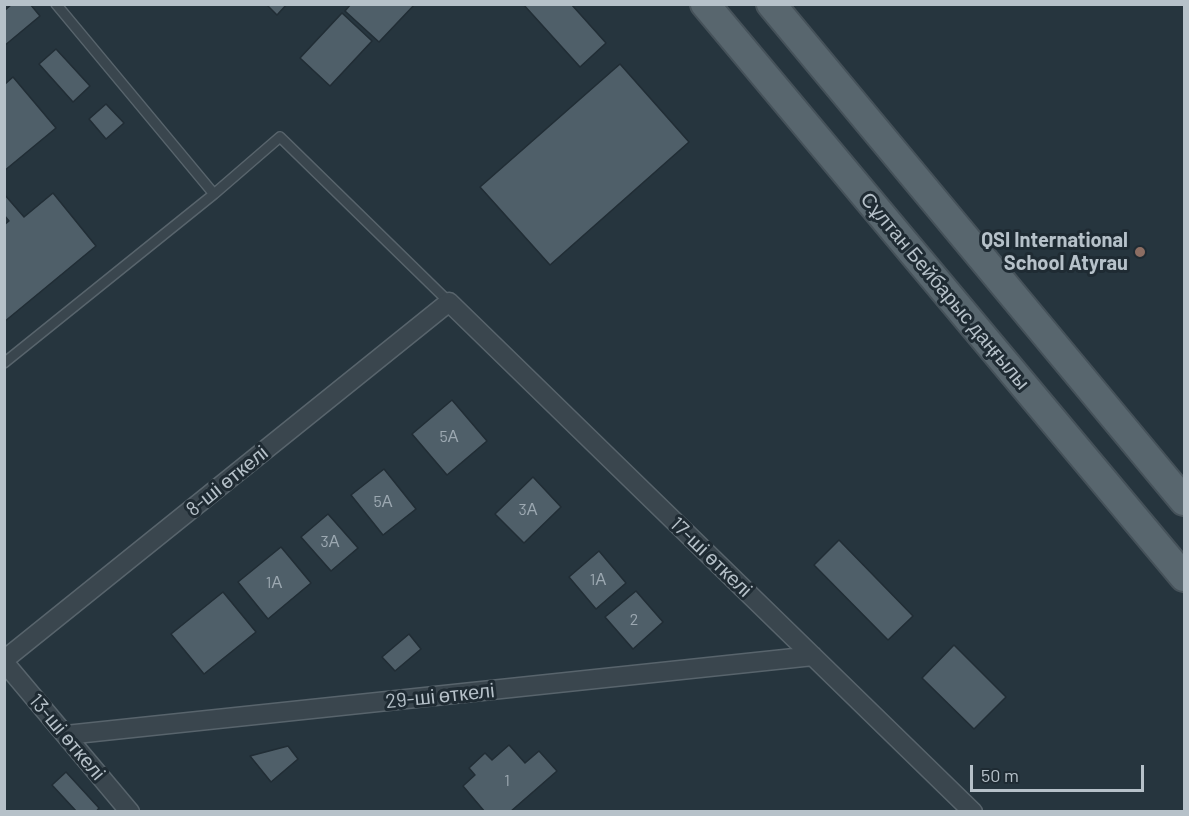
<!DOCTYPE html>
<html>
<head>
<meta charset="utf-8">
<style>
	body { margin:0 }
	#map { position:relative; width:1189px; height:816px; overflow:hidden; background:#26353e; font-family:Barlow,sans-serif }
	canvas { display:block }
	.frame { position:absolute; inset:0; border:6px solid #b6c1c9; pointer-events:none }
	.scale { position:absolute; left:970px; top:765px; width:174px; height:27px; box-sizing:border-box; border:3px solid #b6c1c9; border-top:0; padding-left:8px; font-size:18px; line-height:21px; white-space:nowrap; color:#b6c1c9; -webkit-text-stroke:4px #1f2b33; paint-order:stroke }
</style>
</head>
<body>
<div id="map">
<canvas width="1189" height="816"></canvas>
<div class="frame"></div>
<div class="scale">50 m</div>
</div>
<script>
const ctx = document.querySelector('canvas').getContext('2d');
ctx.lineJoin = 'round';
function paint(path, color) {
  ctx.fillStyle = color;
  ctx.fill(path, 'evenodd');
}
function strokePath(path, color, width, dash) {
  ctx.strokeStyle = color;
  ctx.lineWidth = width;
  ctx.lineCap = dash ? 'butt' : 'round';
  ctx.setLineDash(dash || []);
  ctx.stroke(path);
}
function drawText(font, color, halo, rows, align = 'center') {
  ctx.font = font + ' Barlow,sans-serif';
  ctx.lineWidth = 6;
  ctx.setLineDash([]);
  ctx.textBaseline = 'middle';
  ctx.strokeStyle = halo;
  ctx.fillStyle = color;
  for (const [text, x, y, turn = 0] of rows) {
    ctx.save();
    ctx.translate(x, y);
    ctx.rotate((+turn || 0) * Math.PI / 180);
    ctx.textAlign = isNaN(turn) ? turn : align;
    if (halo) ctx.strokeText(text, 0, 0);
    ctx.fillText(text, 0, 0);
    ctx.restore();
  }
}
const building = new Path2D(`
	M 12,4 L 30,4 L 40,16 L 4,46 L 4,11 Z
	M 266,4 L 287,4 L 277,15 Z
	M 351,4 L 415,4 L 379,42 L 345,11 Z
	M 523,4 L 571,4 L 606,43 L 580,67 Z
	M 342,13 L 372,41 L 330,86 L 300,58 Z
	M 56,49 L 90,86 L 73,102 L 39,64 Z
	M 620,64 L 689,142 L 550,265 L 480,187 Z
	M 13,77 L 56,128 L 4,171 L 4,85 Z
	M 106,104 L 124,123 L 106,139 L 89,119 Z
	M 53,193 L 96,246 L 4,322 L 4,225 L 9,221 L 4,215 L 4,194 L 24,217 Z
	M 452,400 L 487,441 L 447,475 L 412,434 Z
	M 384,469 L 416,509 L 383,535 L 351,495 Z
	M 533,477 L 561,507 L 524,543 L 495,514 Z
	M 328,514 L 358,548 L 331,571 L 301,537 Z
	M 839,540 L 913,616 L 888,640 L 814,565 Z
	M 281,547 L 311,583 L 268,619 L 238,582 Z
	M 599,551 L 626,583 L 596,609 L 569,577 Z
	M 636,591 L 663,622 L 633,649 L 605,617 Z
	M 223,592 L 256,632 L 204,674 L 171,634 Z
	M 409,634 L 421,649 L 395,671 L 382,657 Z
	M 954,645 L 1006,697 L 974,729 L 922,678 Z
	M 509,745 L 525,763 L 539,751 L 557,771 L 510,812 L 485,812 L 463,786 L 475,775 L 469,768 L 485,753 L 492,760 Z
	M 288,746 L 298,759 L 271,782 L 250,756 Z
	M 66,772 L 99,808 L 96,812 L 77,812 L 52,785 Z`);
const lane = new Path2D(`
	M 56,4 L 214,194 L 280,137 L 449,302
	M 4,363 L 214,194`);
const street = new Path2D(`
	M 4,660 L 449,302 L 973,812
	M 4,662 L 130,812
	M 66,735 L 813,656`);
const primary = new Path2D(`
	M 705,4 L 1184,577
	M 771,4 L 1184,501`);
const markers = [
	[1140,252,6,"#8d6e63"]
];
const numberNames = [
	["5А",449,437],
	["5А",383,502],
	["3А",528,510],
	["3А",330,542],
	["1А",598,580],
	["1А",274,583],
	["2",634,620],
	["1",507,781]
];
const poiNames = [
	["QSI International",1128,240],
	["School Atyrau",1128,263]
];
const streetNames = [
	["Сұлтан Бейбарыс даңғылы",945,291,50],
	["8-ші өткелі",227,481,-39],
	["17-ші өткелі",711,557,44],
	["29-ші өткелі",440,696,-6],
	["13-ші өткелі",67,737,50]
];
paint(building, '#4f5f69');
strokePath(building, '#212d35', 1.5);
strokePath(lane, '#58646c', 12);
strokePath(street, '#58646c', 21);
strokePath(primary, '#46525a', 32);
strokePath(lane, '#3a464e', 9);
strokePath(street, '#3a464e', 18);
strokePath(primary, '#58666e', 28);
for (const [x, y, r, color] of markers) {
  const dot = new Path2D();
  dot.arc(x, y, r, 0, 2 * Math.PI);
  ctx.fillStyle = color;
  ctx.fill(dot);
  strokePath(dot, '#1f2b33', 2);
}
drawText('16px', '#9ca8b1', null, numberNames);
drawText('bold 20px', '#b6c1c9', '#1f2b33', poiNames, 'right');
drawText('20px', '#b6c1c9', '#1f2b33', streetNames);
</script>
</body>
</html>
